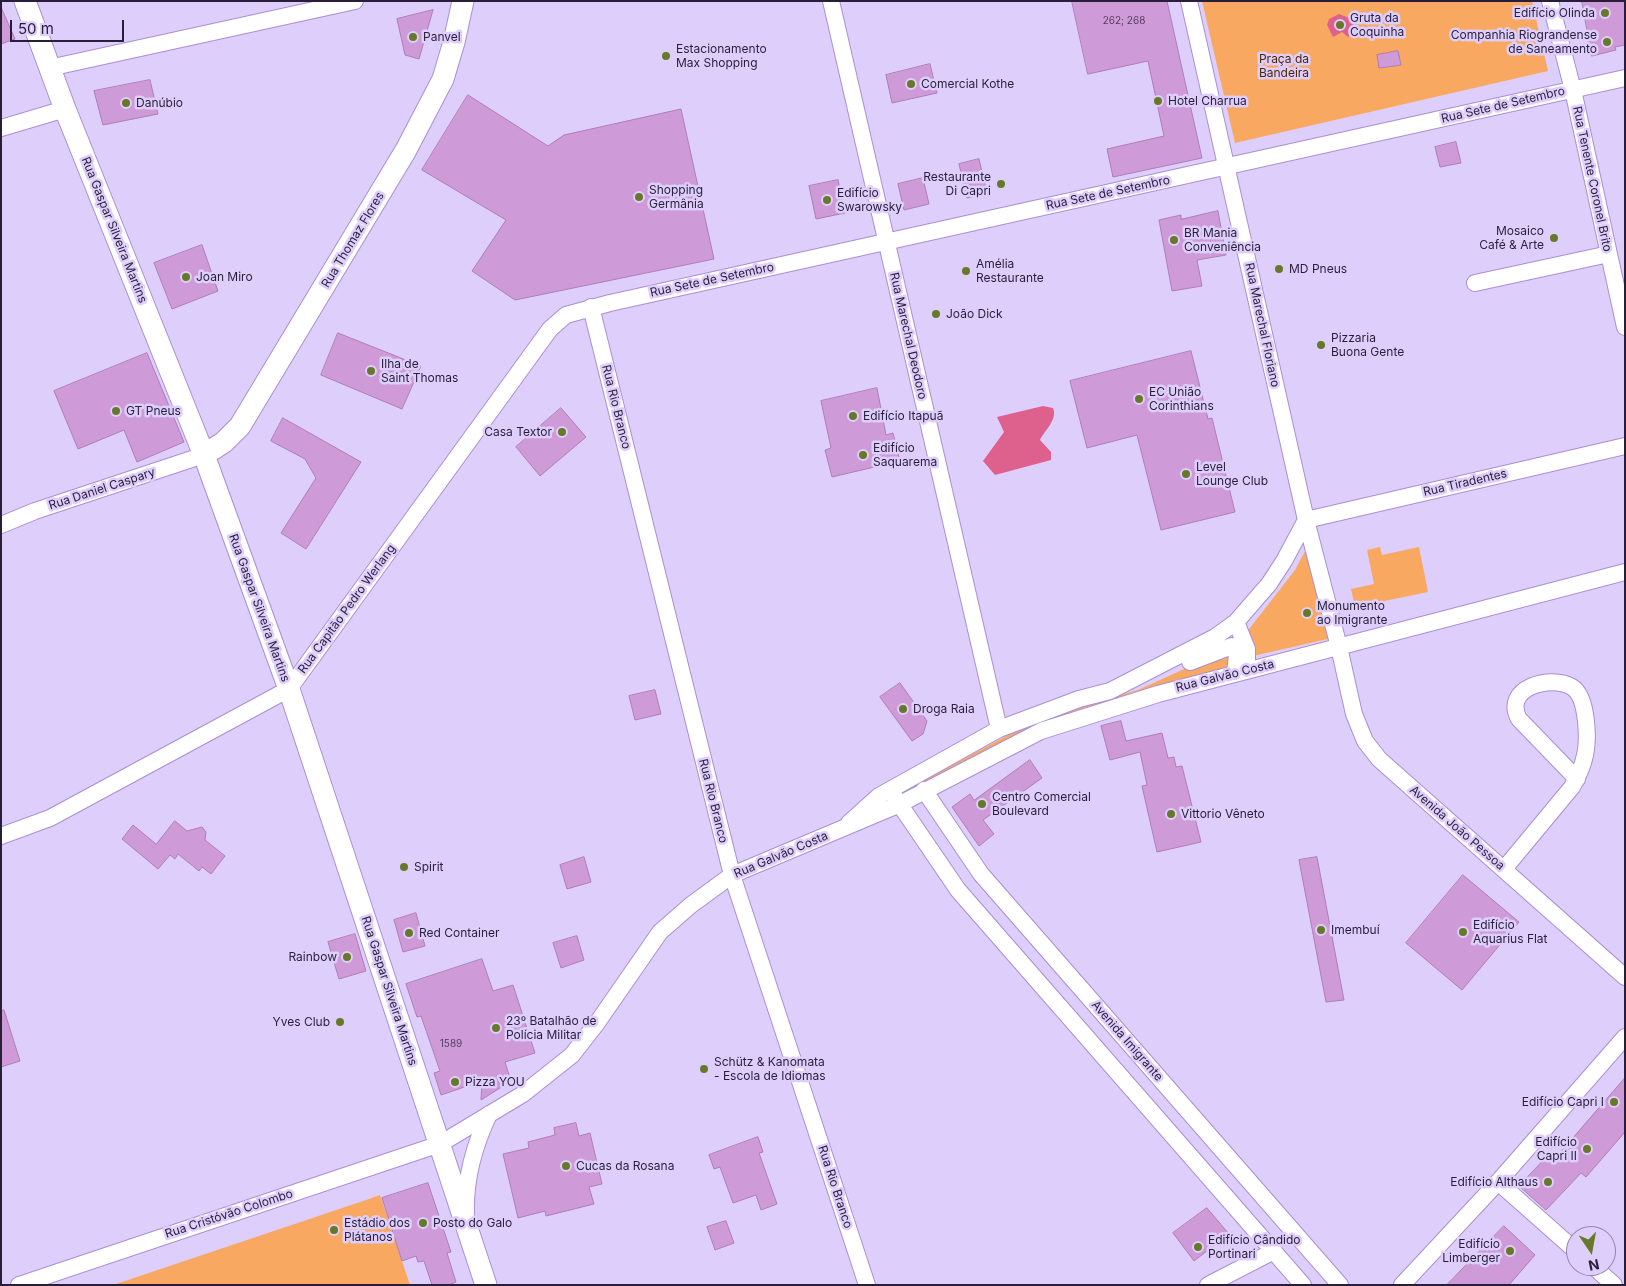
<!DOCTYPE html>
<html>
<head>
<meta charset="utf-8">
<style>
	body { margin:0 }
	#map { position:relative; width:1626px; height:1286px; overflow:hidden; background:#decefb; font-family:Inter,sans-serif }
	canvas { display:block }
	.frame { position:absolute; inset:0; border:2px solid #281e39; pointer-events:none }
	.north { position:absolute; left:1566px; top:1226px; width:50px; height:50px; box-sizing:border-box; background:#decefb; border:1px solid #9588ad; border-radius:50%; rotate:168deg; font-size:14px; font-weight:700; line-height:20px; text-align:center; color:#281e39 }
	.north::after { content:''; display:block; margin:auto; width:18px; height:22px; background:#677928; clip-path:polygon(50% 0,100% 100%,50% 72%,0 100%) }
	.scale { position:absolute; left:10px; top:20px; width:114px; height:22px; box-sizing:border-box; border:2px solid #281e39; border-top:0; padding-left:6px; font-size:15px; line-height:18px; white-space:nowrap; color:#281e39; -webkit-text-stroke:4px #decefb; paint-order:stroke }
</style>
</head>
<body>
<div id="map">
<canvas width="1626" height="1286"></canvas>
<div class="frame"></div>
<div class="north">N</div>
<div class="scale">50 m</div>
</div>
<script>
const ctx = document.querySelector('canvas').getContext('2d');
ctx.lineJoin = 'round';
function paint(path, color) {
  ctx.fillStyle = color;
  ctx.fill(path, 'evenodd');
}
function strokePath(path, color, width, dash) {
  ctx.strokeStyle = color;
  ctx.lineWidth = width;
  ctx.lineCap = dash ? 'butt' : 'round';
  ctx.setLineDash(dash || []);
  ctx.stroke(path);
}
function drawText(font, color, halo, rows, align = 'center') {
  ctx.font = font + ' Inter,sans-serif';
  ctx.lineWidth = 5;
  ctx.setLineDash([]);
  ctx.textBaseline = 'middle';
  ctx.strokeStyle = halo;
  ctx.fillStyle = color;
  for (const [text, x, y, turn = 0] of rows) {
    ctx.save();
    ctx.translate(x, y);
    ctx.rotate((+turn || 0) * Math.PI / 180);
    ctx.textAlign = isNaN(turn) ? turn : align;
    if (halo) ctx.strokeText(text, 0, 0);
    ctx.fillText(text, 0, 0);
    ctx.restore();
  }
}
const green = new Path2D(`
	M 1202,1 L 1532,1 L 1548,71 L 1235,143 Z
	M 1310,542 L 1332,638 L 1253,656 L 1246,633 L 1295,570 Z
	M 1380,547 L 1382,555 L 1419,547 L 1428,592 L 1355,607 L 1351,589 L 1374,584 L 1367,550 Z
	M 1215,655 L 1232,655 L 1228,669 L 1051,720 L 898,801 L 896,795 L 1010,734 L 1069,710 L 1138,690 Z
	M 380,1195 L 410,1285 L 113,1285 L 369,1199 Z`);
const water = new Path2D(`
	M 1339,14 L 1354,20 L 1354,30 L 1348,37 L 1342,32 L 1333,37 L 1327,25 L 1329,19 Z
	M 1043,406 L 1053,408 C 1058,419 1045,430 1040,440 L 1051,452 L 1051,460 L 995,475 L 983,461 L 1004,432 L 997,417 Z`);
const building = new Path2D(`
	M 1072,1 L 1167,1 L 1202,158 L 1113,177 L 1107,149 L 1164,136 L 1148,61 L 1088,74 Z
	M 1582,1 L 1625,1 L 1625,45 L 1615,47 L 1616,50 L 1592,56 Z
	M 1,7 L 15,39 L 1,44 Z
	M 433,10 L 419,59 L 405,55 L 397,19 Z
	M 1398,51 L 1401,65 L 1379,68 L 1377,55 Z
	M 930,64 L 937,93 L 892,103 L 886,75 Z
	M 150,80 L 158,114 L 103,125 L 94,91 Z
	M 468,95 L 548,146 L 564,135 L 681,109 L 714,259 L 515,300 L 472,271 L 506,220 L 422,170 Z
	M 1456,142 L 1461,163 L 1440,167 L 1435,147 Z
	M 979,159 L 987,193 L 967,198 L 959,164 Z
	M 923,178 L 929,204 L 904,210 L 898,184 Z
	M 838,180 L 845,213 L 816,219 L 809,186 Z
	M 1218,211 L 1226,255 L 1197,260 L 1202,286 L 1172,291 L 1159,220 L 1181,215 L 1181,219 Z
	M 202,245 L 218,291 L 172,309 L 154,263 Z
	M 338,333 L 421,366 L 402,409 L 321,375 Z
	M 1191,351 L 1208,419 L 1212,418 L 1235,512 L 1161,530 L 1137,435 L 1087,448 L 1070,381 Z
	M 147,353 L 184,442 L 137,462 L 124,430 L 78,449 L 54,391 Z
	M 877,388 L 886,435 L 893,433 L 900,461 L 832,477 L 825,450 L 831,448 L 821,401 Z
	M 561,408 L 586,437 L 540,476 L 516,447 Z
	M 283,418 L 361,462 L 306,549 L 281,533 L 316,478 L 305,459 L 271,441 Z
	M 900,683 L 927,721 L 923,734 L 912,741 L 880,697 Z
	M 655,690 L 661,714 L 635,720 L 629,696 Z
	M 1121,721 L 1126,741 L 1162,733 L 1168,758 L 1174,757 L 1176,767 L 1182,766 L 1201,842 L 1157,852 L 1142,786 L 1147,785 L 1140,752 L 1110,760 L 1101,726 Z
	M 1030,760 L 1042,778 L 983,820 L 994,834 L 979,846 L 952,807 L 970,794 L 974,800 Z
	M 175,821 L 187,831 L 202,827 L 206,832 L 205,840 L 225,856 L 211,874 L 202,867 L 199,871 L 178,854 L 175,859 L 170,855 L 158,869 L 122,839 L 133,825 L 156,844 Z
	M 584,857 L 591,882 L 567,889 L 560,865 Z
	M 1317,857 L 1344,1000 L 1326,1002 L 1299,860 Z
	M 1463,875 L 1519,922 L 1462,990 L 1406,943 Z
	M 416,913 L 425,946 L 403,952 L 394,920 Z
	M 355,934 L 366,971 L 339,979 L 328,942 Z
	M 577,936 L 584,960 L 561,968 L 553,943 Z
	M 482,959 L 493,991 L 513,985 L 535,1053 L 505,1062 L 511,1081 L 481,1100 L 482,1081 L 441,1095 L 434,1073 L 440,1071 L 421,1016 L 417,1017 L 406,984 Z
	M 1,1010 L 4,1010 L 20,1061 L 1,1067 Z
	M 1625,1078 L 1625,1132 L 1586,1177 L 1581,1173 L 1546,1210 L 1519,1186 L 1550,1153 L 1555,1158 Z
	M 576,1123 L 579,1136 L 590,1133 L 602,1184 L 589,1187 L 594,1204 L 546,1216 L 545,1211 L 518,1218 L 503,1154 L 529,1148 L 528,1142 L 555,1135 L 554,1128 Z
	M 758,1137 L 763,1152 L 759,1153 L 777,1204 L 761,1210 L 756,1195 L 733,1203 L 720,1167 L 714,1169 L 709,1155 Z
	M 428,1183 L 451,1252 L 447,1253 L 456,1282 L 449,1285 L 432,1285 L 424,1261 L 418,1262 L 416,1256 L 402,1261 L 382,1198 Z
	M 1207,1208 L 1229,1234 L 1194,1261 L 1173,1233 Z
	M 726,1221 L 734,1243 L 715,1250 L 707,1227 Z
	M 1504,1226 L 1535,1255 L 1509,1285 L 1447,1285 Z`);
const minor = new Path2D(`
	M 831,1 L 999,729
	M 1189,1 L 1306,520 L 1339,647 L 1354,714 L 1365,741 L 1379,759 L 1625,977
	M 1550,1 L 1573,90 L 1625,327
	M 49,68 L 355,1
	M 1,128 L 65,109
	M 1475,283 L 1609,254
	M 591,307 L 732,875 L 867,1285
	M 1,525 L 35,511 L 204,455
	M 1236,622 L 1247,649 L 1247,663
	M 1190,662 L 1232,646 L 1237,654 L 1235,673
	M 924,790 L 981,874 L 1340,1285
	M 894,796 L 958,890 L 1303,1285
	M 849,823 L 879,796 L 999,729 L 1079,699 L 1110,691 L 1215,637 L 1236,622 L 1269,584 L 1284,561 L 1306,520 L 1625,446
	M 1,836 L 50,818 L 289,689 L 550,329 L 566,315 L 610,303 L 1625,78
	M 1504,869 L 1572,787 C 1577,778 1582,769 1584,759 C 1589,742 1588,697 1572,687 C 1551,674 1502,688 1519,719 L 1577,779
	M 1498,1182 L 1576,1251
	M 466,1212 C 465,1177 474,1146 489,1114
	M 1593,1266 L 1614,1285
	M 19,1285 L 440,1144 L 523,1094 L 572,1055 L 597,1023 L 660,932 L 691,905 L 732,875 L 898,805 L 1041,731 L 1158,694 L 1625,572
	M 1208,1285 L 1274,1251
	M 1402,1285 L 1498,1182 L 1625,1037`);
const major = new Path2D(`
	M 25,1 L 65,109 L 204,455 L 289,689 L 486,1285
	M 204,455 L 224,442 L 240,426 L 406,150 L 443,79 L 454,42 L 463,1`);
const markers = [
	[1605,13,5,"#677928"],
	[1340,25,5,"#677928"],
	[413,37,5,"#677928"],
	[1607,42,5,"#677928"],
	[666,56,5,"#677928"],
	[911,84,5,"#677928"],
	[1158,101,5,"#677928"],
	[126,103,5,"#677928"],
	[1001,184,5,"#677928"],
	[639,197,5,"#677928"],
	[827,200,5,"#677928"],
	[1554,238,5,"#677928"],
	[1174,240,5,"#677928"],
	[1279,269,5,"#677928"],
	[966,271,5,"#677928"],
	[186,277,5,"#677928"],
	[936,314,5,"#677928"],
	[1321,345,5,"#677928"],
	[371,371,5,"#677928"],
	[1139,399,5,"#677928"],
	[116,411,5,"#677928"],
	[853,416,5,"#677928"],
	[562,432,5,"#677928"],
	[863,455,5,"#677928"],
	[1186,474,5,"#677928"],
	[1307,613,5,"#677928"],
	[903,709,5,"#677928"],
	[982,804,5,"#677928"],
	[1171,814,5,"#677928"],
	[404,867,5,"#677928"],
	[1321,930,5,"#677928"],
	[1463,932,5,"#677928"],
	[409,933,5,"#677928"],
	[347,957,5,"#677928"],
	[340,1022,5,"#677928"],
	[496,1028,5,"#677928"],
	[704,1069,5,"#677928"],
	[455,1082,5,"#677928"],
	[1614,1102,5,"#677928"],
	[1587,1149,5,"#677928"],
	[566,1166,5,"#677928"],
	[1548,1182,5,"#677928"],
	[423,1223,5,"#677928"],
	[334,1230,5,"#677928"],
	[1198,1247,5,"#677928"],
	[1510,1251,5,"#677928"]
];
const numberNames = [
	["262; 268",1124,21],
	["1589",451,1044]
];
const poiNames = [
	["Edifício Olinda",1595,13,"right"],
	["Gruta da",1350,18],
	["Coquinha",1350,32],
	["Companhia Riograndense",1597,35,"right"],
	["de Saneamento",1597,49,"right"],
	["Panvel",423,37],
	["Estacionamento",676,49],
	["Max Shopping",676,63],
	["Comercial Kothe",921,84],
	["Hotel Charrua",1168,101],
	["Danúbio",136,103],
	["Restaurante",991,177,"right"],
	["Di Capri",991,191,"right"],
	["Shopping",649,190],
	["Germânia",649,204],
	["Edifício",837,193],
	["Swarowsky",837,207],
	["Mosaico",1544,231,"right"],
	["Café & Arte",1544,245,"right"],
	["BR Mania",1184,233],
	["Conveniência",1184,247],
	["Amélia",976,264],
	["Restaurante",976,278],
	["MD Pneus",1289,269],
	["Joan Miro",196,277],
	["João Dick",946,314],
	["Pizzaria",1331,338],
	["Buona Gente",1331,352],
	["Ilha de",381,364],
	["Saint Thomas",381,378],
	["EC União",1149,392],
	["Corinthians",1149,406],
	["GT Pneus",126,411],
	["Edifício Itapuã",863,416],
	["Casa Textor",552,432,"right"],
	["Edifício",873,448],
	["Saquarema",873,462],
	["Level",1196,467],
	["Lounge Club",1196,481],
	["Monumento",1317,606],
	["ao Imigrante",1317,620],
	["Droga Raia",913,709],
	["Centro Comercial",992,797],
	["Boulevard",992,811],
	["Vittorio Vêneto",1181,814],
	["Spirit",414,867],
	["Edifício",1473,925],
	["Aquarius Flat",1473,939],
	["Imembuí",1331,930],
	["Red Container",419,933],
	["Rainbow",337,957,"right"],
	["23º Batalhão de",506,1021],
	["Polícia Militar",506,1035],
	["Yves Club",330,1022,"right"],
	["Schütz & Kanomata",714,1062],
	["- Escola de Idiomas",714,1076],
	["Pizza YOU",465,1082],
	["Edifício Capri I",1604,1102,"right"],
	["Edifício",1577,1142,"right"],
	["Capri II",1577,1156,"right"],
	["Cucas da Rosana",576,1166],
	["Edifício Althaus",1538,1182,"right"],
	["Estádio dos",344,1223],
	["Plátanos",344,1237],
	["Posto do Galo",433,1223],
	["Edifício Cândido",1208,1240],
	["Portinari",1208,1254],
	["Edifício",1500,1244,"right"],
	["Limberger",1500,1258,"right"]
];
const parkNames = [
	["Praça da",1284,59],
	["Bandeira",1284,73]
];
const streetNames = [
	["Rua Sete de Setembro",1503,105,-13],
	["Rua Tenente Coronel Brito",1592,179,78],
	["Rua Sete de Setembro",1108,193,-12],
	["Rua Gaspar Silveira Martins",114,230,68],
	["Rua Thomaz Flores",353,240,-59],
	["Rua Sete de Setembro",712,280,-12],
	["Rua Marechal Floriano",1262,325,78],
	["Rua Marechal Deodoro",908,336,77],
	["Rua Rio Branco",616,407,76],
	["Rua Tiradentes",1465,483,-13],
	["Rua Daniel Caspary",102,489,-18],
	["Rua Gaspar Silveira Martins",259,608,70],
	["Rua Capitão Pedro Werlang",347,609,-54],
	["Rua Galvão Costa",1225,676,-14],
	["Rua Rio Branco",713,801,76],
	["Avenida João Pessoa",1457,828,41],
	["Rua Galvão Costa",781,855,-23],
	["Rua Gaspar Silveira Martins",389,991,72],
	["Avenida Imigrante",1127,1041,49],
	["Rua Rio Branco",835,1187,72],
	["Rua Cristóvão Colombo",229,1214,-18]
];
paint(green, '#f8a861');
paint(water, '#dd618c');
paint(building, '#ce9ad8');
strokePath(building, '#af7db9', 1);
strokePath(minor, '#a98fd5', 18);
strokePath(major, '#a98fd5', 23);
strokePath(minor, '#fff', 16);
strokePath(major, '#fff', 21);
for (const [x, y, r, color] of markers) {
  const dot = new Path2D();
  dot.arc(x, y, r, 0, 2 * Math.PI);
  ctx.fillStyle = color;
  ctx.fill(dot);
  strokePath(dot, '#decefb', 2);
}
drawText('10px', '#523d61', null, numberNames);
drawText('12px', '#281e39', '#decefb', poiNames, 'left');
drawText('12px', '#4d2700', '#decefb', parkNames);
drawText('12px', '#281e39', '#decefb', streetNames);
</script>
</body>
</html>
